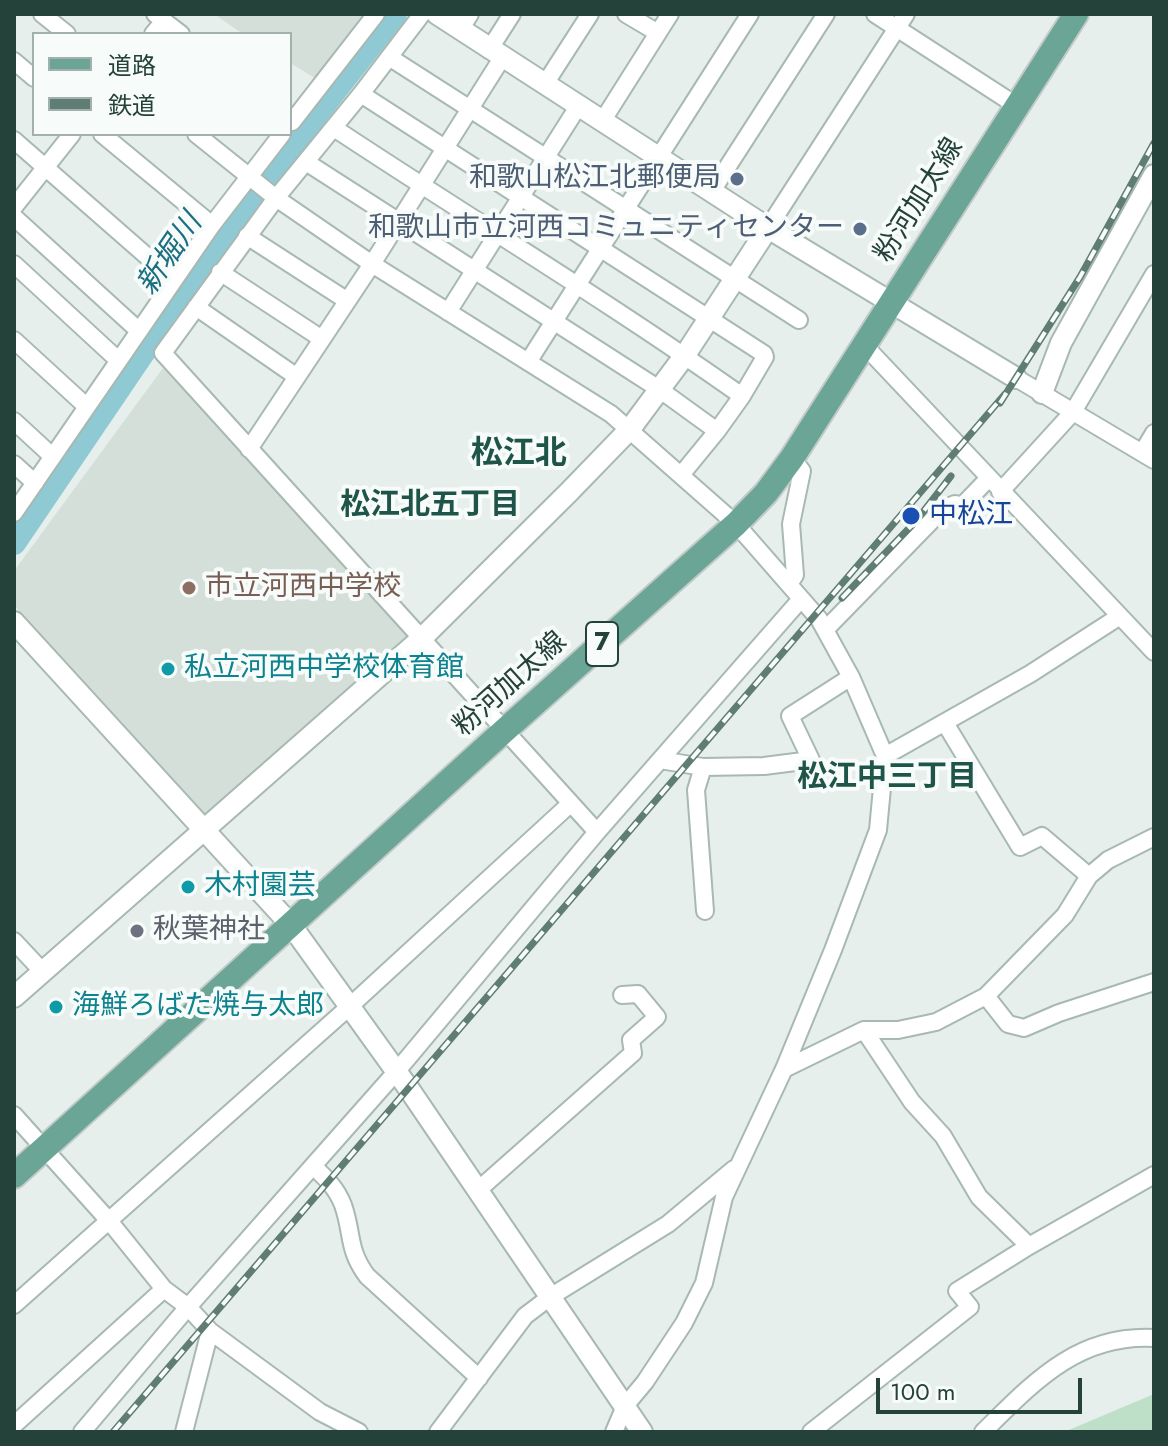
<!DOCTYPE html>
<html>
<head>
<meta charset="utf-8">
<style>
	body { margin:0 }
	#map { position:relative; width:1168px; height:1446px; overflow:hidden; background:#e6efeb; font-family:Jost,"Noto Sans JP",sans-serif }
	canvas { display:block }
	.frame { position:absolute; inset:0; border:16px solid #24423a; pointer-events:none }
	.legend { position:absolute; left:32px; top:32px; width:260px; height:104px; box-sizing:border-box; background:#f7fbf9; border:2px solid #a3b1ad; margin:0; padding:10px 14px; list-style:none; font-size:24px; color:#24423a }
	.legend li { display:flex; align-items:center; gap:16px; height:40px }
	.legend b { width:40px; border:2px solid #a3b1ad }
	.scale { position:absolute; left:876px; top:1378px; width:206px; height:36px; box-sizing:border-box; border:4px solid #24423a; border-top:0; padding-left:10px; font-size:24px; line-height:28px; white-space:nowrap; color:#24423a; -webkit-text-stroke:6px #f7fbf9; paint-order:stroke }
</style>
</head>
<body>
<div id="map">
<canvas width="1168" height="1446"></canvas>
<div class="frame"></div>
<ul class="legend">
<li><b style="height:10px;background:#6aa596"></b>道路</li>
<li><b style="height:10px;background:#5f7d75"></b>鉄道</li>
</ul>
<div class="scale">100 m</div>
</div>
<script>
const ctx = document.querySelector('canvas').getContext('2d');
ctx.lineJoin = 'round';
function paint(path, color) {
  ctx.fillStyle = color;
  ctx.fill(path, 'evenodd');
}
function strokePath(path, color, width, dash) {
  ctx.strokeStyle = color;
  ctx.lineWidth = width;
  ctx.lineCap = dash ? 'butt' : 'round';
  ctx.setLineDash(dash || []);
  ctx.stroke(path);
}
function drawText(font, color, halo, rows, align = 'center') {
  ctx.font = font + ' Jost,"Noto Sans JP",sans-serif';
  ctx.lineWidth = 8;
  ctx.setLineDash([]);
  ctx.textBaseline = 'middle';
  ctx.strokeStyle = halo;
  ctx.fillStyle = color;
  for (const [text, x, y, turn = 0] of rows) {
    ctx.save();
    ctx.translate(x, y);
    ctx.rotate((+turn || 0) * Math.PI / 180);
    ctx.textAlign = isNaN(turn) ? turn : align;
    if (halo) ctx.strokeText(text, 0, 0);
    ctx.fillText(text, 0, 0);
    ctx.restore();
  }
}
const built = new Path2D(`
	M 214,14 L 365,14 L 315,78 L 290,63 L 290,34 L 243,34 Z
	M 163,368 L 410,639 L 205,818 L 14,605 L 14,571 Z`);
const green = new Path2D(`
	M 1154,1394 L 1154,1432 L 1064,1432 Z`);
const river = new Path2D(`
	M 14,543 L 231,223 L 395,14`);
const minor = new Path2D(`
	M 42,14 L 67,34
	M 422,14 L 361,94 L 276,198 L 163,353 L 597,832
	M 626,14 L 658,33
	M 875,14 L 1017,106
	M 164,21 L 181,34
	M 460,30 L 470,14
	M 153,34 L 164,21 L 155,14
	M 489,50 L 512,14
	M 389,57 L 799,320
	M 14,61 L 34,78
	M 545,84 L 590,14
	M 361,94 L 764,354 L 765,357 L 742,396 L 717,431
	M 603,120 L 670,14
	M 292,122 L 376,14
	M 334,128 C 470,218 609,302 742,396
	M 102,134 L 212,225
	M 196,134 L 276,198 L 372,264 L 611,414 L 736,524 L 819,619 L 851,677 L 885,756 L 878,830 L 833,950 L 784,1069 L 724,1197 L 704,1283 L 684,1323 L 645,1382 L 625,1406 L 614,1432
	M 14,140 L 174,280
	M 306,162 L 659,389 L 717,431 L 681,475
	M 712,191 L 826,14
	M 14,207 L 72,134
	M 14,217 L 138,330
	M 768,228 L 906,14
	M 247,236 L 346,300
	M 14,264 L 118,360
	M 220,272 L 322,339
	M 196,307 L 297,377
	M 448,312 L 579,105
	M 14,340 L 86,406
	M 864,345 L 1154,652
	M 528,362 L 750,14
	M 1016,378 L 1154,460
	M 14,421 L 52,456
	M 249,449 L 372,264 L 502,58
	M 1142,453 L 1154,433
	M 14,464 L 35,483
	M 1000,492 L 1073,412 L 1154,274
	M 14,513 L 212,225 L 282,134
	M 789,584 L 795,575 L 791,524 L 802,471 L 792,458
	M 825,630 L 943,509 L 955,504 L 962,506 L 988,479
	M 945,723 L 1020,847 L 1042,836 L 1089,876
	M 885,756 L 1030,674 L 1120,616
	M 660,760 L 703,767 L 696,790 L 705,911
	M 703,767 L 764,766 L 811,760 L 790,716 L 851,677
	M 14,941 L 43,972
	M 986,996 L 1008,1024 L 1024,1028 L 1059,1013 L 1154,982
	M 864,1030 L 912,1102 L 943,1136 L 979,1197 L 1029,1246
	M 784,1069 L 864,1030 L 898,1030 L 936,1022 L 986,996 L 1065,915 L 1089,876 L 1108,860 L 1154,837
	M 14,1115 L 110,1222 L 164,1289 L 188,1307 L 210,1331 L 320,1412 L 359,1432
	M 313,1166 C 326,1178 337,1189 343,1205 C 353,1233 347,1249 367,1276 L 479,1378
	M 477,1191 L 633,1053 L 631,1040 L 657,1017 L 638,994 L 622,995
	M 14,1305 L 349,1007 L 570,804
	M 14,1425 L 164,1289
	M 82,1432 L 188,1307 L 396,1072 L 597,832 L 801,599
	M 184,1432 L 210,1331
	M 438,1432 L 525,1316 L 550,1297 L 668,1224 L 734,1169
	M 811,1432 L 970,1307 L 957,1291 L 1029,1246 L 1154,1175
	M 983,1432 C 1033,1383 1077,1334 1154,1338`);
const tertiary = new Path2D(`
	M 437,14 L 768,228 L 1016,378
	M 1042,393 L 1061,343 L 1154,175
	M 14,622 L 291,925 L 409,1089 L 642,1432
	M 14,997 L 421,639 L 569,492 L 630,429 L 685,355 L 768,228`);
const primary = new Path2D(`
	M 14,1176 L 505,730 L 736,524 L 766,493 L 792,458 L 1076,14`);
const rail = new Path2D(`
	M 1000,403 L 1080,277 L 1154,143
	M 842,598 L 916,521 L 951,476
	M 113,1432 L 1005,394`);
const markers = [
	[737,179,8,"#5c6f8a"],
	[860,229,8,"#5c6f8a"],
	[911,516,10,"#1a4fb4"],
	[189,588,8,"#8d6e63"],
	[168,669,8,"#0f9aa8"],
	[188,887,8,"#0f9aa8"],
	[137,931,8,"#6b7280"],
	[56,1007,8,"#0f9aa8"]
];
const shields = [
	[602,644,32]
];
const shieldNames = [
	["7",602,644]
];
const serviceNames = [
	["和歌山松江北郵便局",721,179],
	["和歌山市立河西コミュニティセンター",844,229]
];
const streetNames = [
	["粉河加太線",920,201,-58],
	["粉河加太線",511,685,-42]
];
const transitNames = [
	["中松江",929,516]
];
const educationNames = [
	["市立河西中学校",205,588]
];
const cultureNames = [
	["私立河西中学校体育館",184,669],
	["木村園芸",204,887],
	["海鮮ろばた焼与太郎",72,1007]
];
const worshipNames = [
	["秋葉神社",153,931]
];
const waterNames = [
	["新堀川",171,255,-56]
];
const neighbourhoodNames = [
	["松江北五丁目",430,507],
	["松江中三丁目",887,779]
];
const quarterNames = [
	["松江北",519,455]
];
paint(built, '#d4dfda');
paint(green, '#bfe0c8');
strokePath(river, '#8ec9d4', 24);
strokePath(minor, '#a8b8b2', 20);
strokePath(tertiary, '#a8b8b2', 24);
strokePath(primary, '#c2cac8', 28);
strokePath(minor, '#fff', 16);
strokePath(tertiary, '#fff', 20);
strokePath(primary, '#6aa596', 24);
strokePath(rail, '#5f7d75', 7);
strokePath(rail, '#f7fbf9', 4, [12]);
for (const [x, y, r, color] of markers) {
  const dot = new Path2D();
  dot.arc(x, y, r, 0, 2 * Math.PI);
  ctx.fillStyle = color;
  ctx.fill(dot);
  strokePath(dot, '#f7fbf9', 3);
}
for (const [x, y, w] of shields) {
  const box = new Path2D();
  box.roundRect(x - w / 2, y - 22, w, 44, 6);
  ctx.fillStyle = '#f7fbf9';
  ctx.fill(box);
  strokePath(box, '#24423a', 2);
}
drawText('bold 26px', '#24423a', null, shieldNames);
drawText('28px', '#4e5e75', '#f7fbf9', serviceNames, 'right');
drawText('28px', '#24423a', '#f7fbf9', streetNames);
drawText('28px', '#164399', '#f7fbf9', transitNames, 'left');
drawText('28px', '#785e54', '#f7fbf9', educationNames, 'left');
drawText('28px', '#0d838f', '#f7fbf9', cultureNames, 'left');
drawText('28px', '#5b616d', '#f7fbf9', worshipNames, 'left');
drawText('italic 30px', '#1c6f80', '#f7fbf9', waterNames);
drawText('bold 30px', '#1f5548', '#f7fbf9', neighbourhoodNames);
drawText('bold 32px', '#1f5548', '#f7fbf9', quarterNames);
</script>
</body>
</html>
